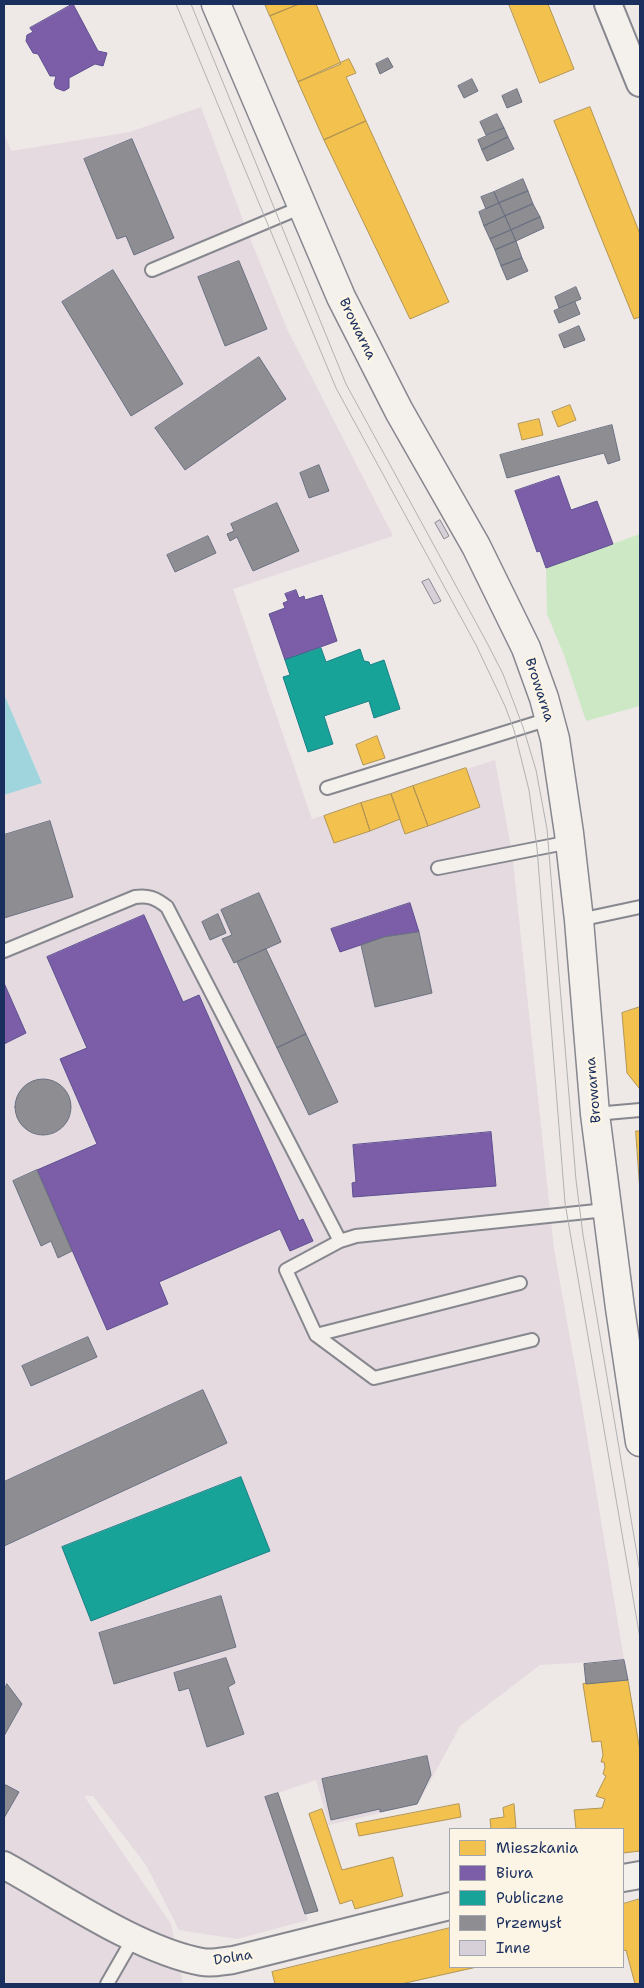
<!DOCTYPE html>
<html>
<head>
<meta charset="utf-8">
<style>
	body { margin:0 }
	#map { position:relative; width:644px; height:1988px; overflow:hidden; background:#eee8e6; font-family:"Shantell Sans",sans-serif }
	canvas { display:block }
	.frame { position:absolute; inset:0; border:5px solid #1b2f5e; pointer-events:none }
	.legend { position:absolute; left:449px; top:1828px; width:175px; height:140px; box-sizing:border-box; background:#fcf5e5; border:1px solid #a2a6af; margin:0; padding:6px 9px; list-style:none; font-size:15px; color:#1b2f5e }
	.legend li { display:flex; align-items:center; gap:10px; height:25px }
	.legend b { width:25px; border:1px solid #a2a6af }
</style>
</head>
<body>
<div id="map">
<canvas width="644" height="1988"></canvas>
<div class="frame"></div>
<ul class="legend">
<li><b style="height:14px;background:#f2c14e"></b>Mieszkania</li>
<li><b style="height:14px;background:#7b5ea7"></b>Biura</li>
<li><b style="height:14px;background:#17a398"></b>Publiczne</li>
<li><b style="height:14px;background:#8d8d92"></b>Przemysł</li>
<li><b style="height:14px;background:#d7d0d8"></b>Inne</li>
</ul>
</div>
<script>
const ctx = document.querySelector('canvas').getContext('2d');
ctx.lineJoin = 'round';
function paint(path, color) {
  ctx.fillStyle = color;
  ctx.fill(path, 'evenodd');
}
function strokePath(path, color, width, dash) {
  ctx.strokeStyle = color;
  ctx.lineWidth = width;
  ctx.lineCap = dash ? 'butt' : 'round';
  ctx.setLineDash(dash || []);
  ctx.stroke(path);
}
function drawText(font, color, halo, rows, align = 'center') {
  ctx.font = font + ' "Shantell Sans",sans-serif';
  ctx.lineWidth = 5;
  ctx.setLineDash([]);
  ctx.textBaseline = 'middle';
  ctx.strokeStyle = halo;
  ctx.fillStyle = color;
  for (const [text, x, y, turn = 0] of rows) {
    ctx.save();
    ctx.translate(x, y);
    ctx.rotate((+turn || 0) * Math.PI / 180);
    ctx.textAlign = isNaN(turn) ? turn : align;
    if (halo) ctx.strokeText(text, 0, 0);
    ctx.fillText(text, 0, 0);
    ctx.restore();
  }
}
const built = new Path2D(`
	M 201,107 L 247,231 L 288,331 L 393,536 L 233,589 L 312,819 L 495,760 L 512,853 L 554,1249 L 580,1394 L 624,1660 L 540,1665 L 460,1726 L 418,1804 L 329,1825 L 316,1780 L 266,1797 L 308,1920 L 237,1939 L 179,1930 L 146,1865 L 93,1796 L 84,1796 L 171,1924 L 183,1984 L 4,1984 L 4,795 L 42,782 L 4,694 L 4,133 L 11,151 L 130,132 Z`);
const green = new Path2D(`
	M 640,534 L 640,706 L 586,721 L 564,655 L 547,614 L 546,568 Z`);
const water = new Path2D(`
	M 4,694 L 42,783 L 4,795 Z`);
const homes = new Path2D(`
	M 265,4 L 299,4 L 270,16 Z
	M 299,4 L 316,4 L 341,64 L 298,82 L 270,16 Z
	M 509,4 L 548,4 L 574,69 L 540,83 Z
	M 349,59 L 356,73 L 346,77 L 366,121 L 324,140 L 298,82 Z
	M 590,107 L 640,234 L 640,317 L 634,319 L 554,121 Z
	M 366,121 L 449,302 L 410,319 L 324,140 Z
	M 570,405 L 576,420 L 558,427 L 552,412 Z
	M 539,419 L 543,435 L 522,440 L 518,424 Z
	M 377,736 L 385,758 L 363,765 L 356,745 Z
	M 466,768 L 480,807 L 428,826 L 413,786 Z
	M 413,786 L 428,826 L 405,834 L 391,794 Z
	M 391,794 L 400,819 L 370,831 L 361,803 Z
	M 361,803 L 370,831 L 334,843 L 324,816 Z
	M 640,1007 L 640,1088 L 639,1088 L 627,1073 L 622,1013 Z
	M 636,1131 L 640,1131 L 640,1191 Z
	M 628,1680 L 640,1751 L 640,1851 L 623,1853 L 623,1829 L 576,1829 L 574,1810 L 602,1808 L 605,1799 L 596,1796 L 606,1776 L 603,1774 L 605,1767 L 604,1762 L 601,1762 L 603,1755 L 601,1741 L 592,1742 L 583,1684 Z
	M 459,1804 L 461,1817 L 359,1836 L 356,1824 Z
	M 514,1804 L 516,1828 L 491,1829 L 490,1819 L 504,1817 L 503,1808 Z
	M 322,1809 L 342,1870 L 393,1857 L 403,1896 L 355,1909 L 352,1900 L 340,1904 L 309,1814 Z
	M 640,1899 L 640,1984 L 635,1984 L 626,1950 L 623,1951 L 623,1904 Z
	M 450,1928 L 450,1967 L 477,1967 L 401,1984 L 275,1984 L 272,1972 Z`);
const offices = new Path2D(`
	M 73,4 L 98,51 L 107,53 L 103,66 L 95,64 L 69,78 L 69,88 L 64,91 L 56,88 L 54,84 L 56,76 L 50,76 L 38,54 L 33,53 L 26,41 L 27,35 L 33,32 L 30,28 Z
	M 559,476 L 571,510 L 597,501 L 613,544 L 546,568 L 540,551 L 537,552 L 515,491 Z
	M 296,590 L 299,598 L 304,596 L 305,600 L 322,595 L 337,641 L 285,660 L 269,614 L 285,608 L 283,603 L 288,601 L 285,594 Z
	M 410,903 L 419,932 L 384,937 L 340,952 L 331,929 Z
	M 144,915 L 183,1002 L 199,995 L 299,1221 L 303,1219 L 313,1241 L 290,1251 L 280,1229 L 159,1282 L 168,1304 L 107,1330 L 37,1170 L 97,1144 L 60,1059 L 87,1048 L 47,957 Z
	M 4,983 L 26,1033 L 4,1044 Z
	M 491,1132 L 496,1186 L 353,1197 L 352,1183 L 356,1182 L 353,1145 Z`);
const public = new Path2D(`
	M 321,648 L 326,662 L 360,649 L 364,661 L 369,662 L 370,665 L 384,660 L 400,709 L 374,718 L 369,701 L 324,716 L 333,744 L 308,752 L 283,677 L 290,675 L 285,660 Z
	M 241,1477 L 270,1551 L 91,1621 L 62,1547 Z`);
const industry = new Path2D(`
	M 388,58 L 393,67 L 380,74 L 376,64 Z
	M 472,79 L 478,91 L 464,98 L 458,86 Z
	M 517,89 L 522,102 L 507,108 L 502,96 Z
	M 497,114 L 504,128 L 486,135 L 480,122 Z
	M 504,128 L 508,137 L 482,150 L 478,140 Z
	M 508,137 L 514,149 L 487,161 L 482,150 Z
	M 132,139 L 174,238 L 134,255 L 126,236 L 117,239 L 84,159 Z
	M 523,179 L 528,191 L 499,203 L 494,192 Z
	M 528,191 L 533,204 L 505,216 L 499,203 Z
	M 494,192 L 499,203 L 486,209 L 481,197 Z
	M 499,203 L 505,216 L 484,226 L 479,212 Z
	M 533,204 L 540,217 L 511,230 L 505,216 Z
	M 505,216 L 511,230 L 490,239 L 484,226 Z
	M 540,217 L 544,228 L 516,241 L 511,230 Z
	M 511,230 L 516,241 L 495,250 L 490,239 Z
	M 516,241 L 522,258 L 501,266 L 495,250 Z
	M 522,258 L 528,271 L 507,280 L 501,266 Z
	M 239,261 L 267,329 L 225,346 L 198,277 Z
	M 113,270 L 183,384 L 131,416 L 62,302 Z
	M 576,287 L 581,299 L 559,308 L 555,297 Z
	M 575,302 L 580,314 L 559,323 L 554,311 Z
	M 579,326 L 585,340 L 564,348 L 559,335 Z
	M 259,357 L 286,399 L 185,470 L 155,428 Z
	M 612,425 L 620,460 L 608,464 L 604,453 L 507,478 L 500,455 Z
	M 319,465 L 329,491 L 309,498 L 300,473 Z
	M 277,503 L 299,551 L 253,571 L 237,537 L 230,541 L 227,534 L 234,531 L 231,524 Z
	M 208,536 L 216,553 L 175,572 L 167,555 Z
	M 50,821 L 73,897 L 4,918 L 4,835 Z
	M 259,893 L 281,942 L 234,963 L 222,939 L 232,935 L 221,910 Z
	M 218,914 L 226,933 L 210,940 L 202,922 Z
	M 419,932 L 432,993 L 375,1007 L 361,945 L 384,937 Z
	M 266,949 L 306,1034 L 277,1048 L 237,962 Z
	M 306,1034 L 338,1102 L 309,1115 L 277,1048 Z
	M15 1107a28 28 0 1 1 56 0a28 28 0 1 1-56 0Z
	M 37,1170 L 72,1251 L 58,1258 L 51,1241 L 41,1246 L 13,1181 Z
	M 88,1337 L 97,1357 L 31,1386 L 22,1366 Z
	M 203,1390 L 227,1443 L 4,1546 L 4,1482 Z
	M 221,1596 L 236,1647 L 114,1684 L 99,1633 Z
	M 226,1658 L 235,1683 L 228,1687 L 244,1734 L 207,1747 L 189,1688 L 179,1691 L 174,1673 Z
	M 624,1660 L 628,1680 L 586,1684 L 584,1664 Z
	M 7,1684 L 22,1704 L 4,1736 L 4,1691 Z
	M 427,1756 L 431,1775 L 417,1804 L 380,1812 L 380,1809 L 331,1820 L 322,1779 Z
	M 6,1785 L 19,1792 L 4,1818 L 4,1790 Z
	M 278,1793 L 318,1911 L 305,1914 L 265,1797 Z`);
const building = new Path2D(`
	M 440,520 L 449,536 L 444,539 L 435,523 Z
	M 429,579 L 441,601 L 434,604 L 422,582 Z`);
const service = new Path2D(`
	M 152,270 L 302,207
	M 327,788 L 549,719
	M 438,868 L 570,842
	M 579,920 L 640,907
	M 4,951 L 135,897 C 148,895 156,898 167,907 L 340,1241 L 356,1236 L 606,1210
	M 595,1114 L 640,1110
	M 340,1241 L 286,1270 L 316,1335 L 374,1378 L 532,1340
	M 316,1335 L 520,1283
	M 107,1984 L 134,1937`);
const minor = new Path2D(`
	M 608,4 L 640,83
	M 4,1865 C 60,1896 140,1951 202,1962 C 212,1964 223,1961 233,1960 L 450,1906
	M 623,1878 L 640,1875`);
const secondary = new Path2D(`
	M 216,4 L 341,297 L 399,411 L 476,546 L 526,648 L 544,698 L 555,739 L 569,833 L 579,920 L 595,1114 L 620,1308 L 640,1442`);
const tram = new Path2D(`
	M 176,4 L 336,388 L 476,645 L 505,706 L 514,730 L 529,790 L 537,848 L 565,1203 L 640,1638
	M 191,4 L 346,384 L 485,639 L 503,674 L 523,727 L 536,770 L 547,829 L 576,1180 L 583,1235 L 640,1572`);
const streetNames = [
	["Browarna",357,329,64],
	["Browarna",539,690,72],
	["Browarna",594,1090,-95],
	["Dolna",233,1958,-9]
];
paint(built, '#e4dae0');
paint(green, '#cde8c5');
paint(water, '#a0d5de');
paint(homes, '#f2c14e');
strokePath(homes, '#b29553', 1);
paint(offices, '#7b5ea7');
strokePath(offices, '#5e5091', 1);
paint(public, '#17a398');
strokePath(public, '#188087', 1);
paint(industry, '#8d8d92');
strokePath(industry, '#6b7182', 1);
paint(building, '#d7d0d8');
strokePath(building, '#86878f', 1);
strokePath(service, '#86878f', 16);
strokePath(minor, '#86878f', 30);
strokePath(secondary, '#86878f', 31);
strokePath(service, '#f4f0eb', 12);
strokePath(minor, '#f4f0eb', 26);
strokePath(secondary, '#f4f0eb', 28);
strokePath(tram, '#b1b2b4', 1);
drawText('14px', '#1b2f5e', '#fcf5e5', streetNames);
</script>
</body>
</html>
